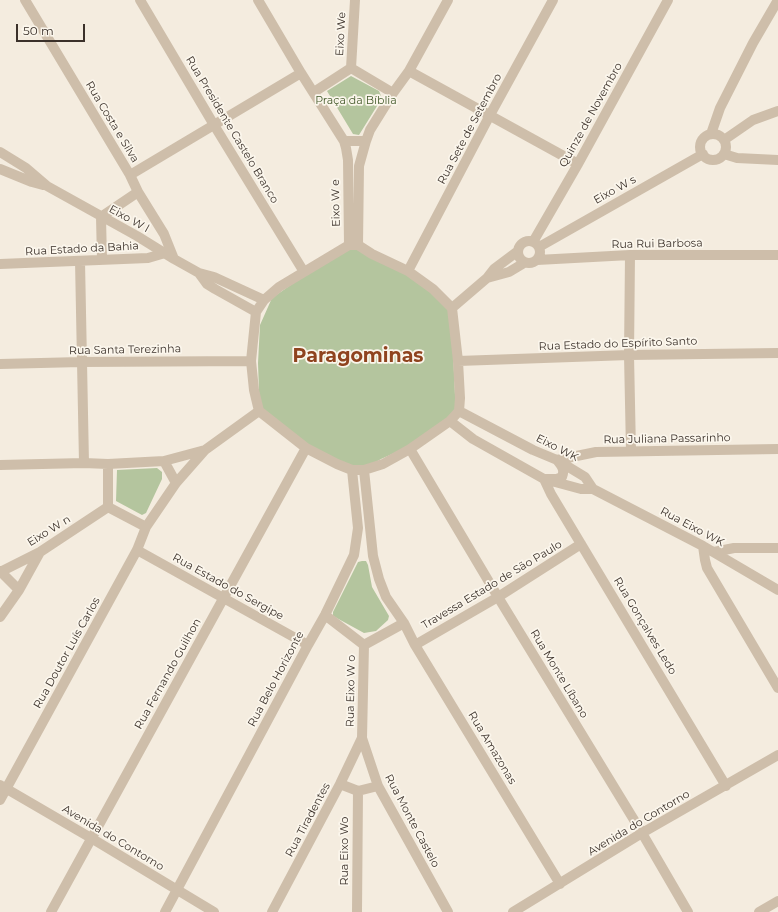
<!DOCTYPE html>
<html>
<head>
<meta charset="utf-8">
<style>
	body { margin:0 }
	#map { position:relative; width:778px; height:912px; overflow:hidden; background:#f4ecdf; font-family:Montserrat,sans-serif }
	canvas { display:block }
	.scale { position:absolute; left:16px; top:24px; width:69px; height:18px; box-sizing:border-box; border:2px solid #3b312a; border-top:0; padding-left:5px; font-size:12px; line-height:14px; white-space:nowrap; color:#3b312a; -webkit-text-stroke:3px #fbf6ec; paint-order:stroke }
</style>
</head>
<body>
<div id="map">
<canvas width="778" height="912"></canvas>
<div class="scale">50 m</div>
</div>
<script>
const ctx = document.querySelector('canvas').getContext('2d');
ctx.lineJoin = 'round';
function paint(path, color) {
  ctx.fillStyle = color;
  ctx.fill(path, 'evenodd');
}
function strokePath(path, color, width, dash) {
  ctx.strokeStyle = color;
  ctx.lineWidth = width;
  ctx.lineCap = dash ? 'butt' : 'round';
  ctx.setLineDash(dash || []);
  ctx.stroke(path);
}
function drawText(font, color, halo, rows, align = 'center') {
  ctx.font = font + ' Montserrat,sans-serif';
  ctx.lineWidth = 3.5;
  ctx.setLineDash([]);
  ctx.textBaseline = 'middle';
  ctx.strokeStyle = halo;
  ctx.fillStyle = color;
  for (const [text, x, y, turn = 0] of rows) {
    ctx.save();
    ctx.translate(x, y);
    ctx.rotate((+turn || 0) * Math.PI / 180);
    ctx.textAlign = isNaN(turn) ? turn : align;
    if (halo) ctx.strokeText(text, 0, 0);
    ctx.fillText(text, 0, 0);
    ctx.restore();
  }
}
const green = new Path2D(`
	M 351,76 L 379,91 L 382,98 L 359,135 L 353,134 L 327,91 Z
	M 355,246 L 408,272 L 451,309 L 456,416 L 408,447 L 381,459 L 364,469 L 352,469 L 308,445 L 263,411 L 259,392 L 258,363 L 260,325 L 272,298 L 305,275 Z
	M 157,468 L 162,472 L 162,479 L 146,513 L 142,515 L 116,501 L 117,470 Z
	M 362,561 L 366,561 L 368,565 L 372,587 L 389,616 L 388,620 L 376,631 L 364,633 L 333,616 L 333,612 L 358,562 Z`);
const minor = new Path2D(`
	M 25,0 L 130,175 L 138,192 L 164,234 L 174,259
	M 140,0 L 214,125 L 304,272
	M 258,0 L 301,73 L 344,141 L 346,148 L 348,160 L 349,245
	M 351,68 L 355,0
	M 351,68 L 393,93
	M 409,71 L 578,164
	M 314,92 L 351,68
	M 711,134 L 720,108 L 753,43 L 778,0
	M700 147a13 13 0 1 1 26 0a13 13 0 1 1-26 0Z
	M 724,140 L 753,120 L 778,111
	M 344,141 L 366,141
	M 0,152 L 26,168 L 47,186 L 137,236 L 174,259 L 199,273 L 214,277 L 264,300
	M 724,154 L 737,158 L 778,160
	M 0,169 L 32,182 L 43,185
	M 130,175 L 301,73
	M 101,217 L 138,192
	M 101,217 L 102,260
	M518 252a11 11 0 1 1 22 0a11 11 0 1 1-22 0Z
	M 533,242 L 578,164 L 668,0
	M 349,245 L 358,245 L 372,254 L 408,271 L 433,289 L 452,308 L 458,361 L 460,398 L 459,411 L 450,421 L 410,449 L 383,464 L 364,470 L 352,470 L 337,464 L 306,448 L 259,411 L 254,390 L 251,361 L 256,312 L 264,300 L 279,287 Z
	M 358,245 L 359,166 L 366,141 L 370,130 L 393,93 L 409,71 L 448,0
	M 539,247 L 703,154
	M 630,255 L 629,355 L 631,451
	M 537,260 L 630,255 L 778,255
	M 80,261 L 84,463
	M 0,264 L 148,258 L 165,253
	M 408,271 L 490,115 L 553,0
	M 199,273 L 207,284 L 215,289 L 256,312
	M 487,278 L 509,272 L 524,263
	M 452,308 L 487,278 L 494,269 L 518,251
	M 458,361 L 629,355 L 778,353
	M 0,364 L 81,362 L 251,361
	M 459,411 L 533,450 L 557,460 L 585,477 L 593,489 L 703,546 L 778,590
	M 450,421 L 473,439 L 544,479 L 581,489 L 593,489
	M 410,449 L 498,597 L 642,833 L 688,912
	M 164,461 L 205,450
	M 0,465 L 84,463 L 108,464
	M 364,470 L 373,556 L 379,579 L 386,597 L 404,623 L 415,645 L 560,884
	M 544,479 L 551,494 L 726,786
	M 544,479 L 557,479 L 562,477 C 565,470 562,466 557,460 L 596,452 L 778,449
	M 176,483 L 164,461 L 108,464 L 108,507 L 146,527 L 176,483 L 205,450 L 259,411
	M 703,546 L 705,560 L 707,568 L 778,688
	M 137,550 L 308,645
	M 714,552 L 734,548 L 778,548
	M 0,571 L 19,590
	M 0,572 L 40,552 L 108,507
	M 325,615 L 364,645 L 404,623
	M 0,617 L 19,590 L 40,552
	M 364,645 L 362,738 L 378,786 L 448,912
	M 415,645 L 498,597 L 581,544
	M 340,784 L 358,791 L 378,786
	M 0,785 L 91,838 L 214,912
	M 0,800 L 137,550 L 146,527
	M 51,912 L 306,448
	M 165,912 L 308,645 L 325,615 L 354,555 L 358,528 L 352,470
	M 272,912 L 340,784 L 362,738
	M 357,912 L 358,791
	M 513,912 L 642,833 L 778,755
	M 759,912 L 778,901`);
const streetNames = [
	["Eixo We",341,34,-87],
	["Quinze de Novembro",591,115,-61],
	["Rua Costa e Silva",112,122,59],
	["Rua Sete de Setembro",470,129,-62],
	["Rua Presidente Castelo Branco",232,130,59],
	["Eixo W s",615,190,-29],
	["Eixo W e",336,203,-91],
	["Eixo W l",129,219,29],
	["Rua Rui Barbosa",657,244,-1],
	["Rua Estado da Bahia",82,249,-3],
	["Rua Estado do Espírito Santo",618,344,-2],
	["Rua Santa Terezinha",125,350,-1],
	["Rua Juliana Passarinho",667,439,-1],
	["Eixo WK",557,448,27],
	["Rua Eixo WK",692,527,28],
	["Eixo W n",49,531,-32],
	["Travessa Estado de São Paulo",492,585,-31],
	["Rua Estado do Sergipe",228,587,29],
	["Rua Gonçalves Ledo",645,626,59],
	["Rua Doutor Luís Carlos",67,653,-61],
	["Rua Fernando Guilhon",168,674,-61],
	["Rua Monte Líbano",559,674,59],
	["Rua Belo Horizonte",276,679,-62],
	["Rua Eixo W o",351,691,-89],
	["Rua Amazonas",492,748,59],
	["Rua Tiradentes",308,820,-62],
	["Rua Monte Castelo",412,821,62],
	["Avenida do Contorno",639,823,-31],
	["Avenida do Contorno",113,838,31],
	["Rua Eixo Wo",345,851,-90]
];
const parkNames = [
	["Praça da Bíblia",356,101]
];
const townNames = [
	["Paragominas",358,356]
];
paint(green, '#b4c59e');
strokePath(minor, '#cebeaa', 10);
drawText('11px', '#3b312a', '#fbf6ec', streetNames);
drawText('11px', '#455b2c', '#fbf6ec', parkNames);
drawText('bold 19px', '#8f431e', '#fbf6ec', townNames);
</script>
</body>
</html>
